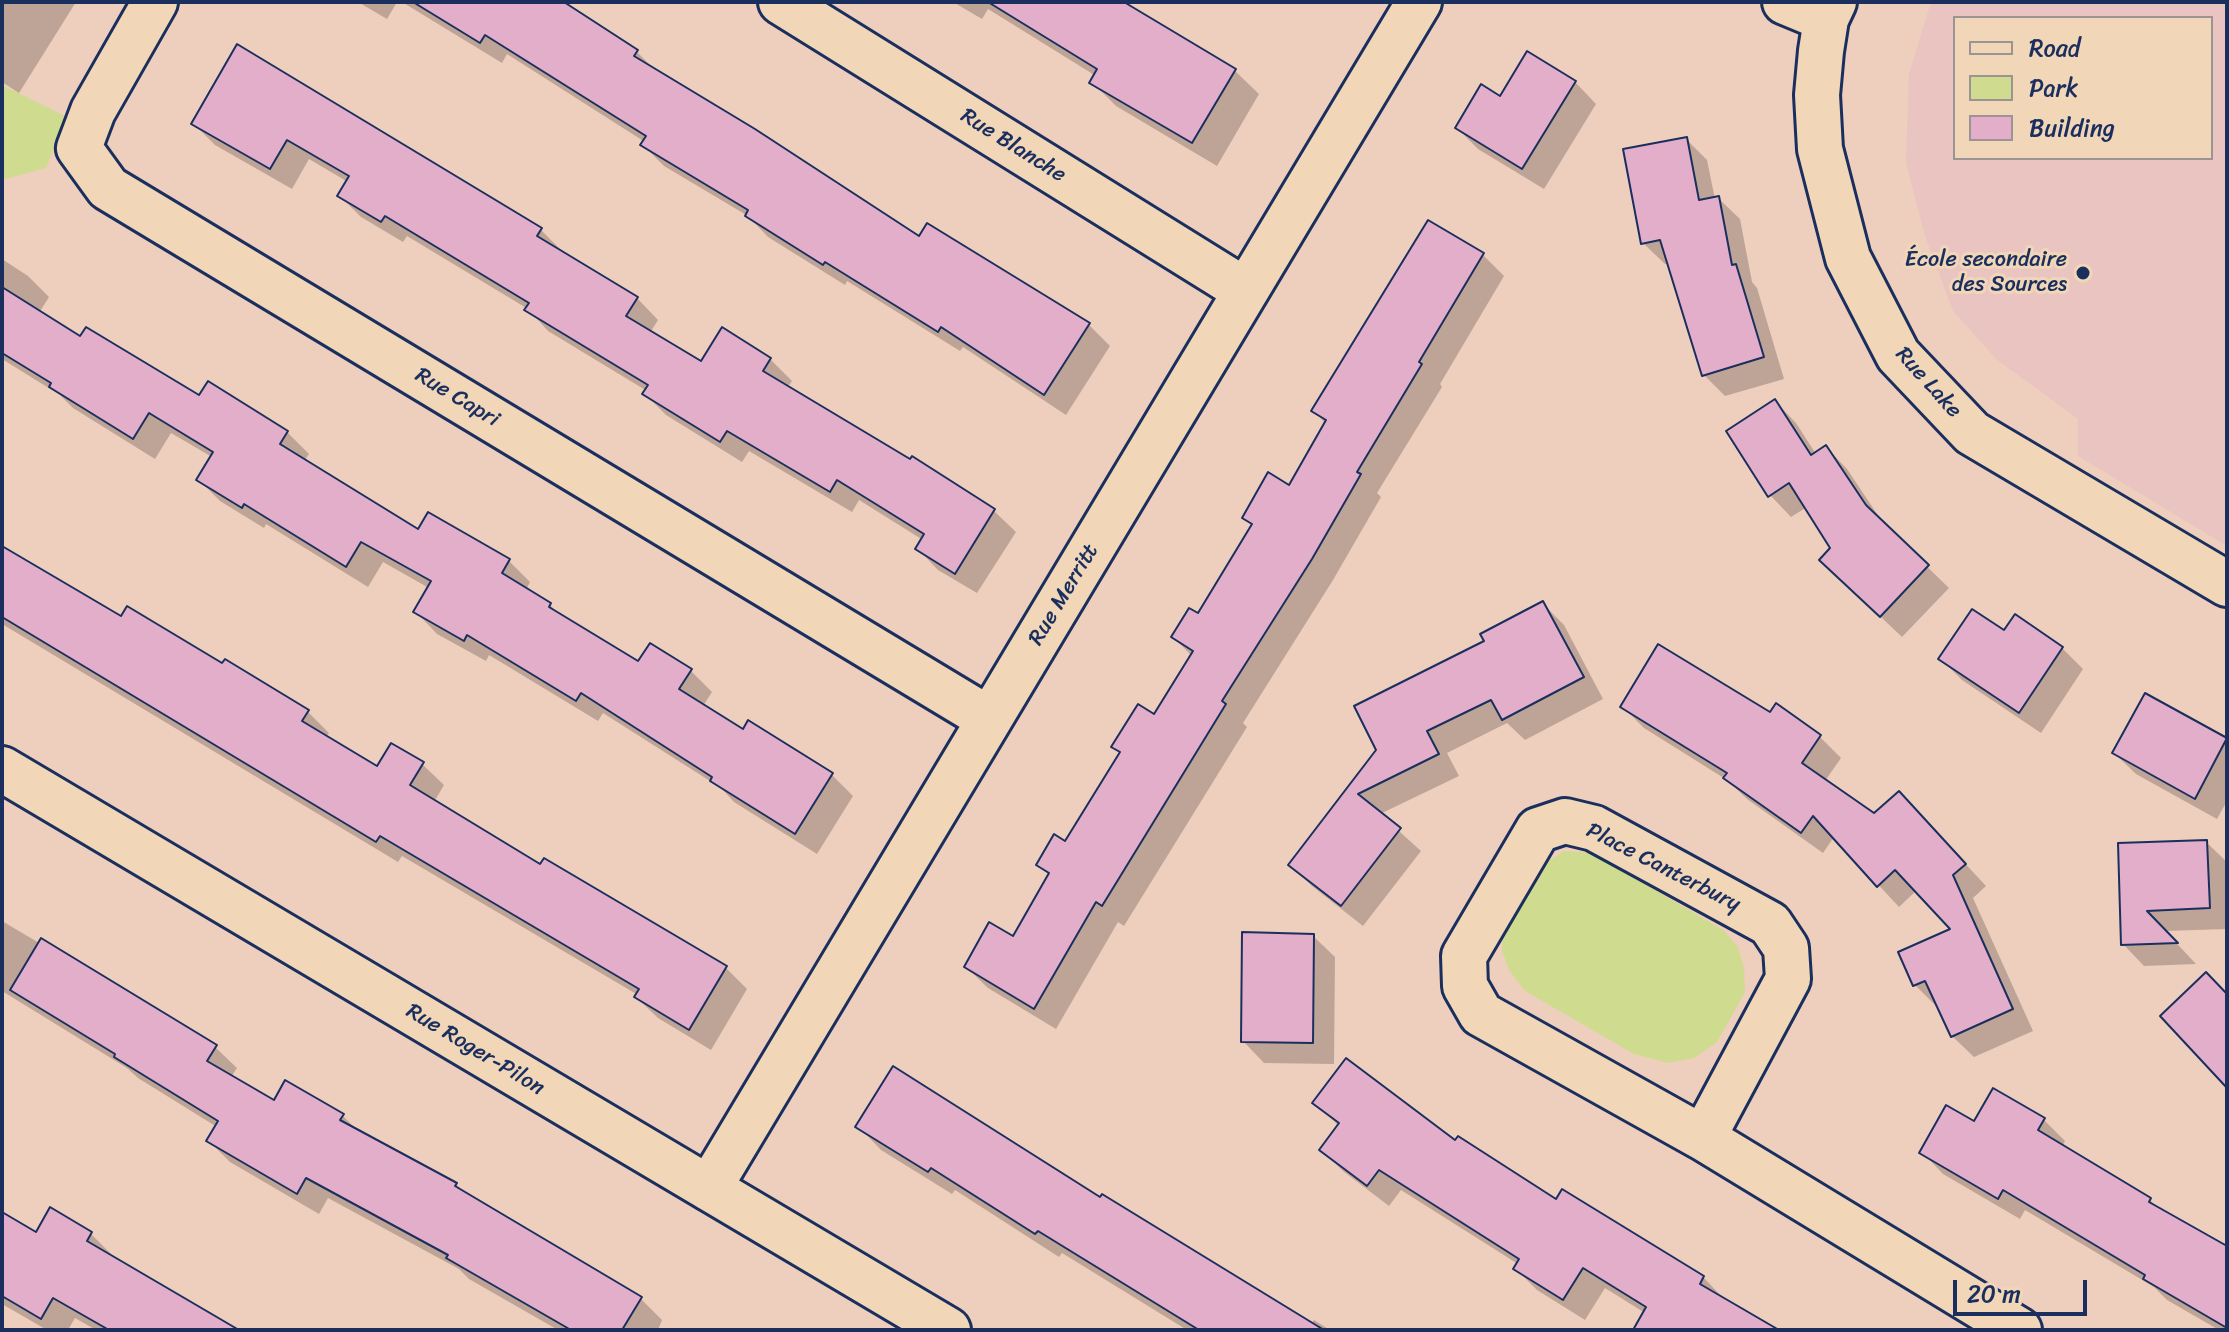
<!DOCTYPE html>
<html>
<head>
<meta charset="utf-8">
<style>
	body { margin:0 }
	#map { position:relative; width:2229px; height:1332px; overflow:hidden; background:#eecebc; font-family:Sriracha,sans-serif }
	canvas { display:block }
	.frame { position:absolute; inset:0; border:4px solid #1b2f5e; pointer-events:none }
	.legend { position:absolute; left:1953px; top:16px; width:260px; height:144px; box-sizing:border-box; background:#f1d6b8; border:2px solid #9b9394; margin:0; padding:10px 14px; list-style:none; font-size:24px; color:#1b2f5e }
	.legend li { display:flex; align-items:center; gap:16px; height:40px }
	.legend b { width:40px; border:2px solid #9b9394 }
	.scale { position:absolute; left:1953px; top:1280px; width:134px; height:36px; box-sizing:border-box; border:4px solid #1b2f5e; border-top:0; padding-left:10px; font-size:24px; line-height:28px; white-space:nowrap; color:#1b2f5e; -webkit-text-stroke:6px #f1d6b8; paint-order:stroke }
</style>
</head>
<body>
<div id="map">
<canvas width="2229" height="1332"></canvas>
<div class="frame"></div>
<ul class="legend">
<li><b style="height:10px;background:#f1d6b8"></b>Road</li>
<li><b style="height:22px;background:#cfdc8f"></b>Park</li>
<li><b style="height:22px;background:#e2aeca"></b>Building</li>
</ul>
<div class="scale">20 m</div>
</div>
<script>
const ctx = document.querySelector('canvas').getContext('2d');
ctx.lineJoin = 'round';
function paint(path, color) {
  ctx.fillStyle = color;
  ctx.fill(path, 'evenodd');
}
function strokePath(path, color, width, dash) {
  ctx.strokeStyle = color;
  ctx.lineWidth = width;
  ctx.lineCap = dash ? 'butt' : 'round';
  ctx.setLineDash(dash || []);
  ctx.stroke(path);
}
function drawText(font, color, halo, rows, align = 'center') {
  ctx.font = font + ' Sriracha,sans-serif';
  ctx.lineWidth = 6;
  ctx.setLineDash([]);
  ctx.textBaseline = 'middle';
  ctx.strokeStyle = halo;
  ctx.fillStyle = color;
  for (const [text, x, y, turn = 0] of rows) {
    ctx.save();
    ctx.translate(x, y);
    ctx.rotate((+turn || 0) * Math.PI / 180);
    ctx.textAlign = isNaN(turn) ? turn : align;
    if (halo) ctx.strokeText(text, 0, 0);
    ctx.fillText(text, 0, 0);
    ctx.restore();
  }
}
const built = new Path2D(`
	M 1931,2 L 2227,2 L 2227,546 L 2078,456 L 2078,419 L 1996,359 L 1953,311 L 1925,236 L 1906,163 L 1909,74 ZM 1955,18 L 2211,18 L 2211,158 L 1955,158 Z`);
const green = new Path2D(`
	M 2,85 L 67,117 L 46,168 L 2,180 Z
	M 1564,851 L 1592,853 L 1723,930 L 1738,947 L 1744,967 L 1745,992 L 1717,1042 L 1694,1058 L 1668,1063 L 1634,1054 L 1525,991 L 1509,970 L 1502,951 L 1502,931 L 1534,871 Z`);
const shadow = new Path2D(`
	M 2,2 L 76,2 L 19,93 L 2,82 Z
	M 358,2 L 397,2 L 387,19 Z
	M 402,2 L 560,2 L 636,51 L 658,73 L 919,238 L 927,225 L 1089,325 L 1110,346 L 1066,415 L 963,347 L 960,351 L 847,281 L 845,285 L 768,237 L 748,216 L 664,166 L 643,145 L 645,142 L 507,54 L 502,63 Z
	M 953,2 L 1112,2 L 1234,70 L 1259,94 L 1217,166 L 1116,106 L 1092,82 L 1096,76 L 988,9 L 982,19 Z
	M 238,47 L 541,230 L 562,251 L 637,298 L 658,320 L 650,333 L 701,364 L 722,330 L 770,359 L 792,381 L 787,388 L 910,462 L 912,459 L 994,511 L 1016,532 L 977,593 L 938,570 L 917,548 L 923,540 L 859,500 L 852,512 L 749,451 L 742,462 L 666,415 L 645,394 L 647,391 L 548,331 L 528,309 L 407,236 L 403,242 L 361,217 L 340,196 L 348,182 L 309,159 L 292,189 L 215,145 L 194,124 Z
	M 1575,82 L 1596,104 L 1544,189 L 1478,149 L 1457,128 L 1500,99 Z
	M 1686,139 L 1707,160 L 1715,199 L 1718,198 L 1740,219 L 1752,282 L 1757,288 L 1784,379 L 1725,396 L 1704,375 L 1670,263 L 1665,264 L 1643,243 Z
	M 1429,222 L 1483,255 L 1504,276 L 1440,384 L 1442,387 L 1377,493 L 1381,497 L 1333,580 L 1243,723 L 1247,727 L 1124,926 L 1118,922 L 1056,1029 L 988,988 L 966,967 L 1014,939 L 1050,876 L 1038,864 L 1066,843 L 1121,754 L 1114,746 L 1155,717 L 1192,656 L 1173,637 L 1199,616 L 1253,527 L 1244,517 L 1290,488 L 1326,424 L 1313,410 Z
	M 2,259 L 28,276 L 49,297 L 39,313 L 81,339 L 199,398 L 208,383 L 287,432 L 309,454 L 304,461 L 419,532 L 428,515 L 509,561 L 530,582 L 526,590 L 550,605 L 562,617 L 638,664 L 691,671 L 712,692 L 703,706 L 743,732 L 749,723 L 832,775 L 853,796 L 817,854 L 734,802 L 721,788 L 603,713 L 598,721 L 489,655 L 486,661 L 437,634 L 416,612 L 429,588 L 383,562 L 368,587 L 266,524 L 264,528 L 220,501 L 198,479 L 212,457 L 171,433 L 155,459 L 73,408 L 60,395 L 2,359 Z
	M 1775,401 L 1796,423 L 1816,454 L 1826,447 L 1847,469 L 1885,526 L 1949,588 L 1902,637 L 1843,581 L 1833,548 L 1807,507 L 1791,517 L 1770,495 Z
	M 2,548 L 121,619 L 223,666 L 307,711 L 329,733 L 326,737 L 378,768 L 422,764 L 444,785 L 434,802 L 541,867 L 725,967 L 747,989 L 711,1050 L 658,1018 L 636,997 L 638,995 L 402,856 L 398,862 L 2,624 Z
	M 1543,604 L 1564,625 L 1603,699 L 1525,740 L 1507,723 L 1447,753 L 1459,776 L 1380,814 L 1421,851 L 1363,926 L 1312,886 L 1290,865 L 1487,642 Z
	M 2005,632 L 2062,648 L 2083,669 L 2041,733 L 1962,680 L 1941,659 Z
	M 2146,695 L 2227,740 L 2227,801 L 2217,819 L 2136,774 L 2114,753 Z
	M 1776,705 L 1820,737 L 1841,758 L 1825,781 L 1874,816 L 1920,815 L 1986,886 L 1973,898 L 2033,1031 L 1974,1057 L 1952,1036 L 1938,1005 L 1936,1006 L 1915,985 L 1953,930 L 1917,890 L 1899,907 L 1834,837 L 1823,853 L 1747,799 L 1727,780 L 1644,728 L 1623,707 L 1770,714 Z
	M 2206,842 L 2227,862 L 2227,929 L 2165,931 L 2196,964 L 2144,966 L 2123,944 L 2120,845 Z
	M 2,921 L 215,1047 L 237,1068 L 231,1077 L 275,1103 L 342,1115 L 359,1132 L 456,1184 L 467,1196 L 641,1299 L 662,1320 L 658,1330 L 558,1330 L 469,1279 L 459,1269 L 328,1198 L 319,1214 L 230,1162 L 209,1141 L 217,1127 L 138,1078 L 127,1068 L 2,991 Z
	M 1313,936 L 1335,957 L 1334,1064 L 1264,1063 L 1243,1041 Z
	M 1994,1091 L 2044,1120 L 2065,1141 L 2062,1147 L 2150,1200 L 2161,1211 L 2227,1248 L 2227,1330 L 2219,1330 L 2167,1300 L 2154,1287 L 2025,1210 L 2020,1219 L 1943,1174 L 1922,1152 L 1975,1124 Z
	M 1315,1103 L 1456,1143 L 1557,1202 L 1703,1277 L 1724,1299 L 1775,1330 L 1645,1330 L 1645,1313 L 1605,1288 L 1585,1320 L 1537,1290 L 1516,1269 L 1518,1264 L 1401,1190 L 1389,1206 L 1343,1171 L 1322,1150 L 1339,1126 Z
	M 858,1126 L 1100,1200 L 1311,1324 L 1314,1320 L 1330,1330 L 1187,1330 L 1062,1253 L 1059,1257 L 955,1190 L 952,1194 L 881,1150 Z
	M 2,1214 L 37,1234 L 90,1233 L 112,1255 L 111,1257 L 237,1330 L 96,1330 L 75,1318 L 68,1330 L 47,1330 L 2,1304 Z`);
const building = new Path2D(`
	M 413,2 L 564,2 L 638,50 L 634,56 L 755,129 L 919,236 L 927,223 L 1090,323 L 1044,395 L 941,327 L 938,332 L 825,262 L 823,265 L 745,216 L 748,210 L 640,145 L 646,136 L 485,35 L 480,43 Z
	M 988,2 L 1124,2 L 1236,69 L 1192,143 L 1089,83 L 1097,69 Z
	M 237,44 L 542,228 L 537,236 L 638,297 L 626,316 L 701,361 L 722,327 L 771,358 L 763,371 L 910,459 L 912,456 L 995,509 L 955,574 L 915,549 L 924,534 L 837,480 L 830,492 L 727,431 L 720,442 L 642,394 L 648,385 L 524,310 L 529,303 L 385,216 L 381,222 L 337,196 L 349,176 L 287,140 L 270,169 L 191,124 Z
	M 1527,51 L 1576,81 L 1522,169 L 1455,128 L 1481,84 L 1500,96 Z
	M 1687,137 L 1699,200 L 1719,196 L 1732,265 L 1736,264 L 1764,357 L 1702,376 L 1660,240 L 1641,244 L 1623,149 Z
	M 1428,220 L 1484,253 L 1419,362 L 1422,364 L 1357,472 L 1361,474 L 1312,559 L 1222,701 L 1226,704 L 1102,906 L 1096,902 L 1034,1009 L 964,967 L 989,922 L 1013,936 L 1049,873 L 1036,865 L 1054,834 L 1065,841 L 1120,752 L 1111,747 L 1138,704 L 1154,714 L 1193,651 L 1171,637 L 1189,608 L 1198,613 L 1252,524 L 1242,518 L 1268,472 L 1289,485 L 1326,420 L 1311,411 Z
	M 2,287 L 80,336 L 86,327 L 199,395 L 208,381 L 288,431 L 280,444 L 418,529 L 428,512 L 510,559 L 502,573 L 551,603 L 549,607 L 638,661 L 650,643 L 692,669 L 679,689 L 743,729 L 748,720 L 833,773 L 795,834 L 710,781 L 712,777 L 581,693 L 576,701 L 467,635 L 464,641 L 413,612 L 431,581 L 361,542 L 346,567 L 244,504 L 242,508 L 196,480 L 213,452 L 149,413 L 133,439 L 49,387 L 51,383 L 2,353 Z
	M 1775,399 L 1811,455 L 1826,445 L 1866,505 L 1929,565 L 1880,617 L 1819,560 L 1830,548 L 1789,483 L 1768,497 L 1726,431 Z
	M 2,546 L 121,616 L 127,606 L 222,663 L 225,659 L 309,710 L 302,721 L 377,766 L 391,743 L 424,762 L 410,785 L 540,864 L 544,858 L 727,966 L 689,1030 L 634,997 L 639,989 L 380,836 L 376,842 L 2,617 Z
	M 1543,601 L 1584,677 L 1502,720 L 1491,700 L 1427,731 L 1439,754 L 1358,794 L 1401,828 L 1341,906 L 1288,865 L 1376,750 L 1354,706 L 1484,641 L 1480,634 Z
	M 1972,609 L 2004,630 L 2015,614 L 2063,647 L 2019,713 L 1938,659 Z
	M 1658,644 L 1770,712 L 1776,703 L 1821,735 L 1802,763 L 1874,813 L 1899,791 L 1966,864 L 1953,875 L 2013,1009 L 1951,1037 L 1925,981 L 1913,986 L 1898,952 L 1950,929 L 1895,870 L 1877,887 L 1813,816 L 1801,833 L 1723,778 L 1727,773 L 1620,707 Z
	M 2145,693 L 2227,738 L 2195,799 L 2112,753 Z
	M 2207,840 L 2210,908 L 2147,911 L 2178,943 L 2121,945 L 2118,843 Z
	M 1242,932 L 1314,934 L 1313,1043 L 1241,1042 Z
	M 41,938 L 217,1045 L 207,1061 L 274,1100 L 285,1080 L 344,1114 L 340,1120 L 457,1183 L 455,1186 L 642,1297 L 622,1330 L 571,1330 L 446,1258 L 448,1255 L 306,1178 L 297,1194 L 206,1141 L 218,1121 L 114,1057 L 115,1054 L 10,990 Z
	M 2206,972 L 2227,994 L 2227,1088 L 2160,1016 Z
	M 1346,1058 L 1455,1140 L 1458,1136 L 1556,1199 L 1562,1189 L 1704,1276 L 1700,1284 L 1779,1330 L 1633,1330 L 1646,1307 L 1583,1268 L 1563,1300 L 1513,1269 L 1519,1259 L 1379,1170 L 1367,1186 L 1319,1150 L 1339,1123 L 1312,1103 Z
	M 893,1066 L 1100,1197 L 1102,1194 L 1324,1330 L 1199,1330 L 1038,1231 L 1035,1234 L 931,1168 L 928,1172 L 855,1127 Z
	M 1993,1088 L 2045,1118 L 2038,1130 L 2151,1198 L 2149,1202 L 2227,1246 L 2227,1328 L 2143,1279 L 2145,1275 L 2003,1190 L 1998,1199 L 1919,1153 L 1946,1105 L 1974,1121 Z
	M 50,1207 L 92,1232 L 87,1241 L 239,1330 L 109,1330 L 53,1298 L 41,1319 L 2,1296 L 2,1212 L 36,1232 Z`);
const street = new Path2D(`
	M 155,2 L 93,111 L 79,148 L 108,188 L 989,719
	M 781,2 L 1246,291
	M 1785,2 L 1826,19
	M 1703,1138 L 1788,979 L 1786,948 L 1770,924 L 1594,828 L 1565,821 L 1538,830 L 1464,956 L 1465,986 L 1481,1014 L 1703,1138 L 2019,1330
	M 709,1188 L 1419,2`);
const secondary = new Path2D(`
	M 1834,2 L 1826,19 L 1821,51 L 1817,95 L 1820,149 L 1848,258 L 1898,355 L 1972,433 L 2227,584
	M 2,769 L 948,1330`);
const markers = [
	[2083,273,8,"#1b2f5e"]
];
const streetNames = [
	["Rue Blanche",1013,146,32],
	["Rue Lake",1928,383,48],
	["Rue Capri",457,398,31],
	["Rue Merritt",1064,595,-59],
	["Place Canterbury",1663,868,27],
	["Rue Roger-Pilon",475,1050,31]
];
const poiNames = [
	["École secondaire",2067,260],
	["des Sources",2067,285]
];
paint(built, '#eac4c0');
paint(green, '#cfdc8f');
paint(shadow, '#0003');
paint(building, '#e2aeca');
strokePath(building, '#1b2f5e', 2);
strokePath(street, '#1b2f5e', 50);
strokePath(secondary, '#1b2f5e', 50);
strokePath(street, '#f1d6b8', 44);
strokePath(secondary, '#f1d6b8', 44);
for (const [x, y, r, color] of markers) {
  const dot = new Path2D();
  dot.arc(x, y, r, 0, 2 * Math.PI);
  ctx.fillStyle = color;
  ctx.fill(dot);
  strokePath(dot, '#f1d6b8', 3);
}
drawText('22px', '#1b2f5e', '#f1d6b8', streetNames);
drawText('22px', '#1b2f5e', '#f1d6b8', poiNames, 'right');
</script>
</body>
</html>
